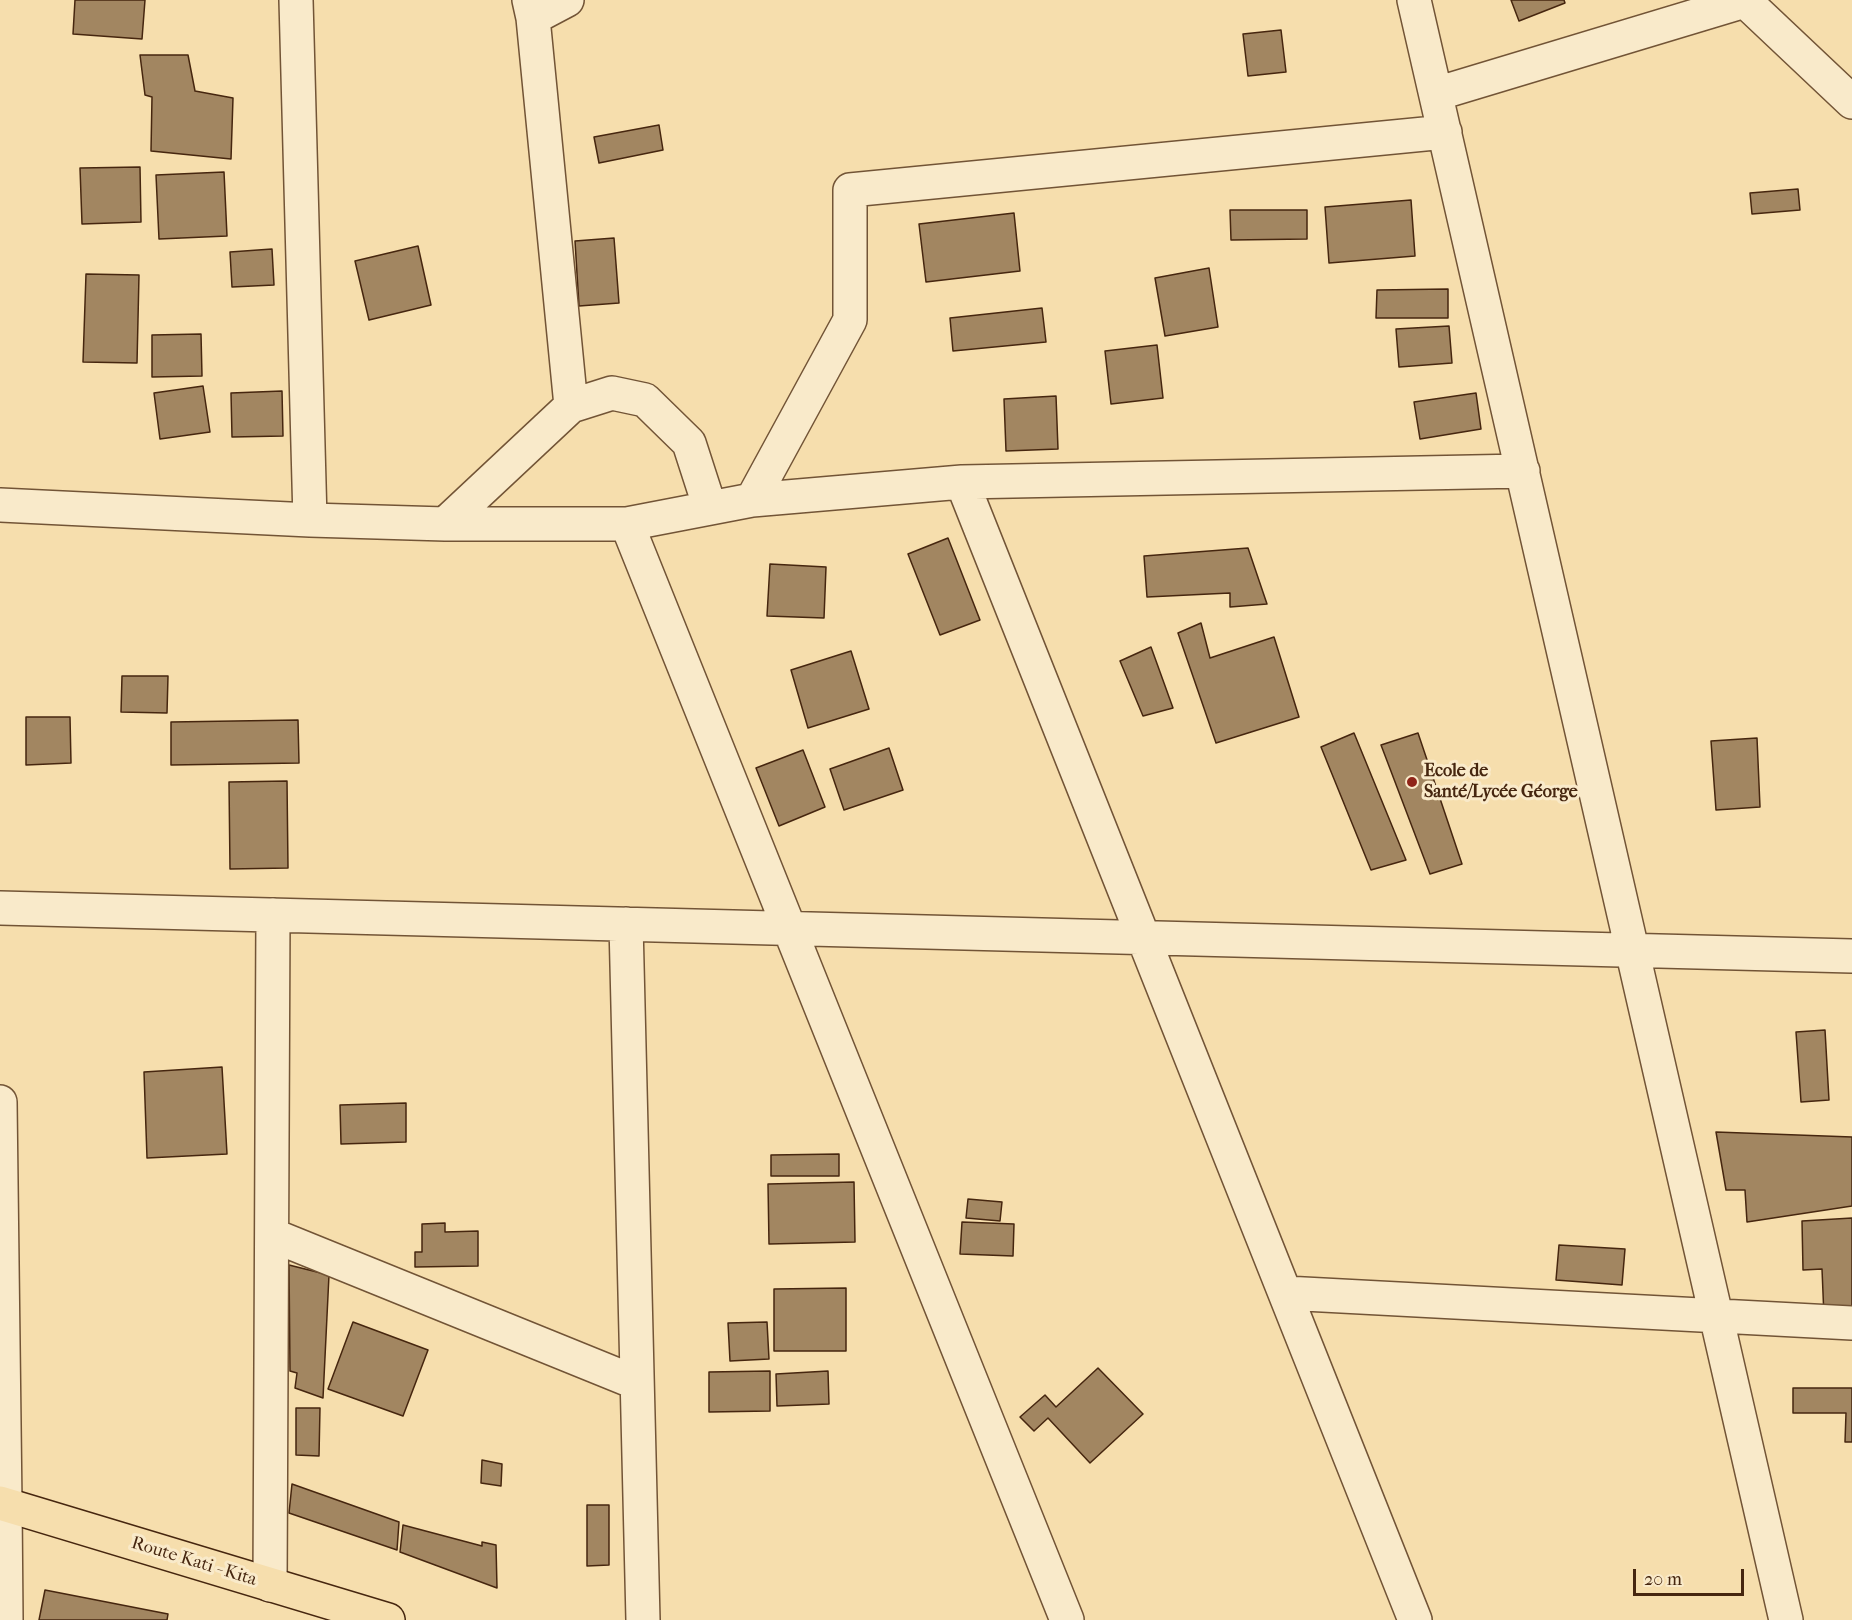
<!DOCTYPE html>
<html>
<head>
<meta charset="utf-8">
<style>
	body { margin:0 }
	#map { position:relative; width:1852px; height:1620px; overflow:hidden; background:#f6dead; font-family:"IM FELL French Canon",serif }
	canvas { display:block }
	.scale { position:absolute; left:1633px; top:1569px; width:111px; height:27px; box-sizing:border-box; border:3px solid #46260f; border-top:0; padding-left:8px; font-size:18px; line-height:21px; white-space:nowrap; color:#46260f; -webkit-text-stroke:4px #f9eaca; paint-order:stroke }
</style>
</head>
<body>
<div id="map">
<canvas width="1852" height="1620"></canvas>
<div class="scale">20 m</div>
</div>
<script>
const ctx = document.querySelector('canvas').getContext('2d');
ctx.lineJoin = 'round';
function paint(path, color) {
  ctx.fillStyle = color;
  ctx.fill(path, 'evenodd');
}
function strokePath(path, color, width, dash) {
  ctx.strokeStyle = color;
  ctx.lineWidth = width;
  ctx.lineCap = dash ? 'butt' : 'round';
  ctx.setLineDash(dash || []);
  ctx.stroke(path);
}
function drawText(font, color, halo, rows, align = 'center') {
  ctx.font = font + ' "IM FELL French Canon",serif';
  ctx.lineWidth = 6;
  ctx.setLineDash([]);
  ctx.textBaseline = 'middle';
  ctx.strokeStyle = halo;
  ctx.fillStyle = color;
  for (const [text, x, y, turn = 0] of rows) {
    ctx.save();
    ctx.translate(x, y);
    ctx.rotate((+turn || 0) * Math.PI / 180);
    ctx.textAlign = isNaN(turn) ? turn : align;
    if (halo) ctx.strokeText(text, 0, 0);
    ctx.fillText(text, 0, 0);
    ctx.restore();
  }
}
const building = new Path2D(`
	M 75,0 L 145,0 L 142,39 L 73,34 Z
	M 1511,0 L 1564,0 L 1565,3 L 1519,21 Z
	M 1281,30 L 1286,72 L 1248,76 L 1243,34 Z
	M 140,55 L 188,55 L 195,91 L 233,98 L 231,159 L 151,151 L 152,97 L 145,95 Z
	M 659,125 L 663,150 L 599,163 L 594,137 Z
	M 140,167 L 141,222 L 82,224 L 80,168 Z
	M 224,172 L 227,236 L 159,239 L 156,175 Z
	M 1798,189 L 1800,210 L 1752,214 L 1750,193 Z
	M 1411,200 L 1415,256 L 1329,263 L 1325,207 Z
	M 1230,210 L 1307,210 L 1307,239 L 1231,240 Z
	M 1014,213 L 1020,271 L 926,282 L 919,224 Z
	M 614,238 L 619,303 L 579,306 L 575,241 Z
	M 418,246 L 431,305 L 369,320 L 355,261 Z
	M 272,249 L 274,285 L 232,287 L 230,252 Z
	M 1209,268 L 1218,327 L 1165,336 L 1155,278 Z
	M 86,274 L 139,275 L 137,363 L 83,362 Z
	M 1448,289 L 1448,318 L 1376,318 L 1377,290 Z
	M 1042,308 L 1046,342 L 953,351 L 950,318 Z
	M 1449,326 L 1452,363 L 1399,367 L 1396,329 Z
	M 201,334 L 202,376 L 152,377 L 152,335 Z
	M 1157,345 L 1163,398 L 1111,404 L 1105,351 Z
	M 203,386 L 210,432 L 160,439 L 154,393 Z
	M 282,391 L 283,436 L 232,437 L 231,393 Z
	M 1476,393 L 1481,429 L 1420,439 L 1414,402 Z
	M 1056,396 L 1058,449 L 1006,451 L 1004,399 Z
	M 948,538 L 980,620 L 940,635 L 908,554 Z
	M 1248,548 L 1267,604 L 1230,607 L 1230,593 L 1147,597 L 1144,556 Z
	M 770,564 L 826,567 L 824,618 L 767,616 Z
	M 1201,623 L 1210,658 L 1274,637 L 1299,717 L 1216,743 L 1178,633 Z
	M 1151,647 L 1173,708 L 1143,716 L 1120,661 Z
	M 851,651 L 869,709 L 808,728 L 791,670 Z
	M 122,676 L 168,676 L 167,713 L 121,712 Z
	M 26,717 L 70,717 L 71,763 L 26,765 Z
	M 298,720 L 299,763 L 171,765 L 171,722 Z
	M 1354,733 L 1406,860 L 1371,870 L 1321,747 Z
	M 1418,733 L 1462,864 L 1430,874 L 1381,745 Z
	M 1757,738 L 1760,807 L 1716,810 L 1711,741 Z
	M 889,748 L 903,790 L 844,810 L 830,769 Z
	M 803,750 L 825,807 L 779,826 L 756,768 Z
	M 287,781 L 288,868 L 230,869 L 229,782 Z
	M 1825,1030 L 1829,1100 L 1801,1102 L 1796,1032 Z
	M 222,1067 L 227,1154 L 147,1158 L 144,1072 Z
	M 406,1103 L 406,1142 L 341,1144 L 340,1105 Z
	M 1716,1132 L 1852,1137 L 1852,1206 L 1747,1222 L 1745,1190 L 1726,1190 Z
	M 839,1154 L 839,1176 L 771,1176 L 771,1155 Z
	M 854,1182 L 855,1242 L 769,1244 L 768,1184 Z
	M 968,1199 L 1002,1202 L 1000,1221 L 966,1218 Z
	M 1852,1218 L 1852,1314 L 1824,1317 L 1822,1269 L 1803,1270 L 1802,1221 Z
	M 962,1222 L 1014,1224 L 1013,1256 L 960,1254 Z
	M 445,1223 L 445,1232 L 478,1231 L 478,1266 L 415,1267 L 415,1252 L 422,1252 L 422,1224 Z
	M 1559,1245 L 1625,1249 L 1622,1285 L 1556,1280 Z
	M 289,1265 L 329,1275 L 323,1398 L 295,1388 L 297,1373 L 290,1371 Z
	M 846,1288 L 846,1351 L 774,1351 L 774,1289 Z
	M 353,1322 L 428,1350 L 403,1416 L 328,1389 Z
	M 767,1322 L 769,1359 L 730,1361 L 728,1323 Z
	M 1098,1368 L 1143,1414 L 1090,1463 L 1048,1418 L 1034,1431 L 1020,1417 L 1045,1395 L 1056,1407 Z
	M 770,1371 L 770,1411 L 709,1412 L 709,1372 Z
	M 828,1371 L 829,1404 L 777,1406 L 776,1374 Z
	M 1793,1388 L 1852,1388 L 1852,1442 L 1845,1442 L 1846,1413 L 1793,1413 Z
	M 296,1408 L 320,1408 L 319,1456 L 296,1455 Z
	M 482,1460 L 502,1464 L 501,1486 L 481,1483 Z
	M 292,1484 L 399,1522 L 397,1550 L 289,1513 Z
	M 587,1505 L 609,1505 L 609,1565 L 587,1566 Z
	M 403,1525 L 482,1546 L 482,1542 L 496,1545 L 497,1588 L 400,1552 Z
	M 45,1590 L 168,1614 L 167,1620 L 39,1620 Z`);
const minor = new Path2D(`
	M 296,0 L 310,520
	M 529,0 L 533,18 L 571,406
	M 1414,0 L 1786,1620
	M 1744,0 L 1852,102
	M 533,18 L 567,0
	M 1436,94 L 1748,0
	M 962,482 L 1415,1620
	M 752,500 L 850,320 L 850,190 L 1445,132
	M 0,505 L 310,520 L 445,524 L 627,524 L 752,500 L 962,482 L 1523,471
	M 445,524 L 571,406 L 612,393 L 645,400 L 689,443 L 710,508
	M 627,524 L 1067,1620
	M 0,908 L 1852,956
	M 626,924 L 643,1620
	M 0,1102 L 5,1505
	M 272,1235 L 637,1383
	M 1285,1293 L 1852,1323
	M 270,1585 L 273,915`);
const tertiary = new Path2D(`
	M 5,1505 L 6,1620`);
const primary = new Path2D(`
	M 0,1503 L 388,1620`);
const markers = [
	[1412,782,6,"#8f2418"]
];
const poiNames = [
	["Ecole de",1424,772],
	["Santé/Lycée Géorge",1424,793]
];
const streetNames = [
	["Route Kati - Kita",194,1562,17]
];
paint(building, '#a28661');
strokePath(building, '#46260f', 1.5);
strokePath(minor, '#725436', 36);
strokePath(tertiary, '#725436', 36);
strokePath(primary, '#46260f', 36);
strokePath(minor, '#f9eaca', 33);
strokePath(tertiary, '#f9eaca', 33);
strokePath(primary, '#f6dead', 33);
for (const [x, y, r, color] of markers) {
  const dot = new Path2D();
  dot.arc(x, y, r, 0, 2 * Math.PI);
  ctx.fillStyle = color;
  ctx.fill(dot);
  strokePath(dot, '#f9eaca', 2);
}
drawText('bold 18px', '#46260f', '#f9eaca', poiNames, 'left');
drawText('18px', '#46260f', '#f9eaca', streetNames);
</script>
</body>
</html>
